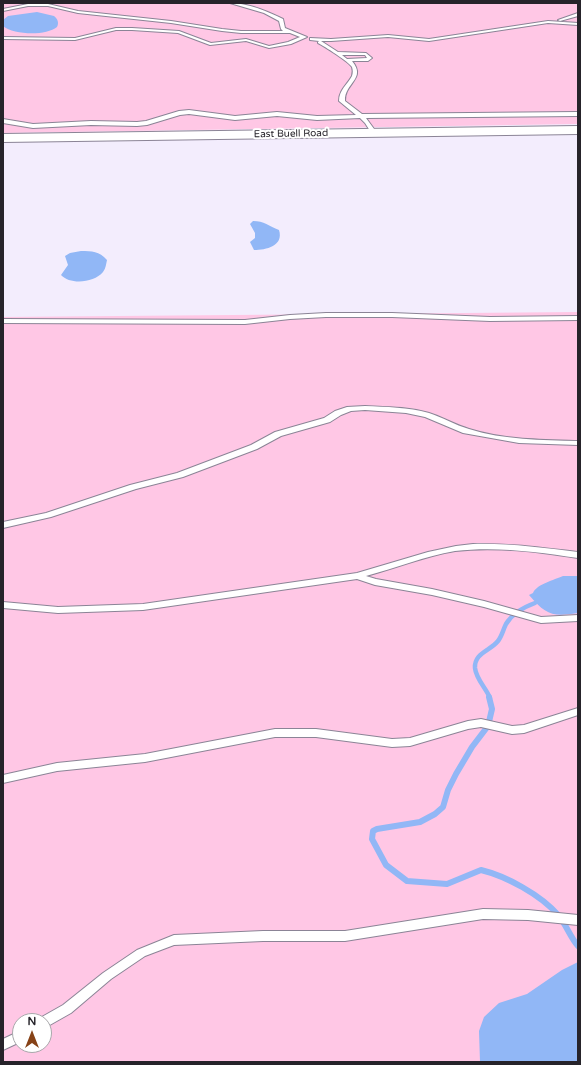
<!DOCTYPE html>
<html>
<head>
<meta charset="utf-8">
<style>
	body { margin:0 }
	#map { position:relative; width:581px; height:1065px; overflow:hidden; background:#f3edfd; font-family:"Varela Round",sans-serif }
	canvas { display:block }
	.frame { position:absolute; inset:0; border:4px solid #26232a; pointer-events:none }
	.north { position:absolute; left:12px; top:1013px; width:40px; height:40px; box-sizing:border-box; background:#fff; border:1px solid #a8a7aa; border-radius:50%; rotate:0deg; font-size:11px; font-weight:700; line-height:16px; text-align:center; color:#26232a }
	.north::after { content:''; display:block; margin:auto; width:14px; height:18px; background:#864217; clip-path:polygon(50% 0,100% 100%,50% 72%,0 100%) }
</style>
</head>
<body>
<div id="map">
<canvas width="581" height="1065"></canvas>
<div class="frame"></div>
<div class="north">N</div>
</div>
<script>
const ctx = document.querySelector('canvas').getContext('2d');
ctx.lineJoin = 'round';
function paint(path, color) {
  ctx.fillStyle = color;
  ctx.fill(path, 'evenodd');
}
function strokePath(path, color, width, dash) {
  ctx.strokeStyle = color;
  ctx.lineWidth = width;
  ctx.lineCap = dash ? 'butt' : 'round';
  ctx.setLineDash(dash || []);
  ctx.stroke(path);
}
function drawText(font, color, halo, rows, align = 'center') {
  ctx.font = font + ' "Varela Round",sans-serif';
  ctx.lineWidth = 4;
  ctx.setLineDash([]);
  ctx.textBaseline = 'middle';
  ctx.strokeStyle = halo;
  ctx.fillStyle = color;
  for (const [text, x, y, turn = 0] of rows) {
    ctx.save();
    ctx.translate(x, y);
    ctx.rotate((+turn || 0) * Math.PI / 180);
    ctx.textAlign = isNaN(turn) ? turn : align;
    if (halo) ctx.strokeText(text, 0, 0);
    ctx.fillText(text, 0, 0);
    ctx.restore();
  }
}
const green = new Path2D(`
	M 3,3 L 578,3 L 578,124 L 3,133 Z
	M 578,312 L 578,1062 L 3,1062 L 3,317 ZM 20,1021 L 44,1021 L 44,1045 L 20,1045 Z`);
const water = new Path2D(`
	M 37,12 L 54,16 C 58,19 59,23 57,27 C 46,36 14,35 3,26 L 3,20 L 8,16 Z
	M 253,221 C 264,221 269,226 279,230 C 284,246 266,250 254,250 L 250,242 L 255,238 L 255,233 L 250,224 Z
	M 81,251 C 92,251 99,251 107,260 C 106,264 106,268 103,272 C 94,283 70,285 61,275 L 68,265 L 65,256 L 70,253 Z
	M 563,576 L 578,576 L 578,613 C 552,617 546,615 529,595 L 533,593 C 537,584 554,580 563,576 Z
	M 578,962 L 578,1062 L 480,1062 L 479,1031 L 484,1017 L 499,1003 L 527,994 L 562,970 Z`);
const streamFar1 = new Path2D(`
	M 490,698 C 486,688 476,679 475,668 C 474,653 490,651 498,641 C 502,636 503,630 506,624 C 512,614 524,607 535,603`);
const stream = new Path2D(`
	M 489,697 L 492,709 L 488,726 L 472,747 L 456,774 L 448,790 L 443,807 L 435,814 L 420,822 L 377,829 L 373,831 L 372,839 L 386,865 L 407,881 L 447,884 L 481,870 C 506,876 541,895 558,915 C 566,924 570,937 578,946`);
const service = new Path2D(`
	M 230,3 C 248,3 267,11 283,19 L 285,28 L 307,37 L 291,44 L 269,48 L 246,41 L 210,45 L 178,33 L 132,30 L 116,30 L 75,40 L 3,39 L 3,37 L 75,38 L 116,28 L 132,28 L 179,31 L 211,43 L 246,39 L 269,46 L 288,42 L 300,37 L 290,33 L 241,33 L 222,31 L 171,23 L 78,13 L 48,6 L 28,6 L 3,11 L 3,9 L 28,4 L 48,4 L 78,11 L 171,21 L 222,29 L 241,31 L 283,31 L 281,29 L 279,21 L 264,13 Z
	M 578,13 L 578,16 L 560,21 L 558,20 Z
	M 548,21 L 578,23 L 578,25 L 548,23 L 429,41 L 388,37 L 331,41 L 321,41 L 338,52 L 366,53 L 372,58 L 368,61 L 352,61 C 367,79 344,83 345,101 L 362,114 L 578,112 L 578,116 L 366,118 L 377,133 L 374,135 L 372,134 L 365,123 L 360,118 L 317,120 L 277,116 L 235,120 L 189,114 L 180,115 L 147,125 L 137,126 L 91,125 L 33,128 L 3,123 L 3,119 L 33,124 L 91,121 L 137,122 L 146,121 L 179,111 L 189,110 L 235,116 L 277,112 L 317,116 L 356,115 L 339,101 C 339,90 347,85 352,76 C 353,73 353,70 352,67 C 349,62 324,46 318,43 L 318,42 L 319,41 L 310,40 L 310,38 L 331,39 L 388,35 L 429,39 ZM 342,55 L 365,55 L 367,58 L 347,59 Z
	M 326,313 L 392,313 L 490,317 L 578,316 L 578,320 L 490,321 L 392,317 L 326,317 L 290,319 L 245,324 L 3,323 L 3,319 L 245,320 L 290,315 Z
	M 365,406 C 386,407 408,407 429,413 C 442,417 455,425 469,429 C 504,440 541,440 578,441 L 578,445 L 519,443 L 463,433 L 425,417 L 406,413 L 365,410 L 351,411 L 341,415 L 330,422 L 281,436 L 257,449 L 183,477 L 136,489 L 51,517 L 3,528 L 3,522 L 46,513 L 130,485 L 177,473 L 251,445 L 275,432 L 324,418 L 335,411 L 347,407 Z
	M 473,544 C 508,543 543,548 578,552 L 578,558 C 538,552 496,546 455,551 C 425,556 396,568 366,576 L 376,579 L 432,589 L 484,601 L 541,617 L 578,615 L 578,621 L 541,623 L 484,607 L 432,595 L 375,585 L 357,579 L 143,610 L 58,613 L 3,608 L 3,602 L 58,607 L 143,604 L 357,573 L 428,552 L 456,546 Z
	M 578,708 L 578,715 L 524,733 L 512,734 L 481,727 L 468,729 L 410,746 L 392,747 L 316,737 L 275,737 L 145,762 L 57,771 L 3,783 L 3,775 L 57,763 L 145,754 L 275,729 L 316,729 L 392,739 L 410,738 L 468,721 L 481,719 L 512,726 L 524,725 Z
	M 483,909 L 528,910 L 578,915 L 578,925 L 528,920 L 483,919 L 345,941 L 263,941 L 174,945 L 145,956 L 111,979 L 71,1013 L 48,1026 L 44,1027 L 44,1021 L 39,1021 L 40,1018 L 63,1005 L 103,973 L 137,950 L 174,935 L 263,931 L 345,931 Z
	M 20,1031 L 20,1042 L 3,1050 L 3,1039 Z`);
const tertiary = new Path2D(`
	M 578,126 L 578,134 L 3,142 L 3,134 Z`);
const farStreetnames = [
	["East Buell Road",291,134,-1]
];
paint(green, '#ffc7e5');
paint(water, '#91b7f6');
strokePath(streamFar1, '#91b7f6', 4.5);
strokePath(stream, '#91b7f6', 6);
strokePath(service, '#8b8496', 2);
strokePath(tertiary, '#8b8496', 2);
paint(service, '#fff');
paint(tertiary, '#fff');
drawText('10px', '#26232a', '#fff', farStreetnames);
</script>
</body>
</html>
